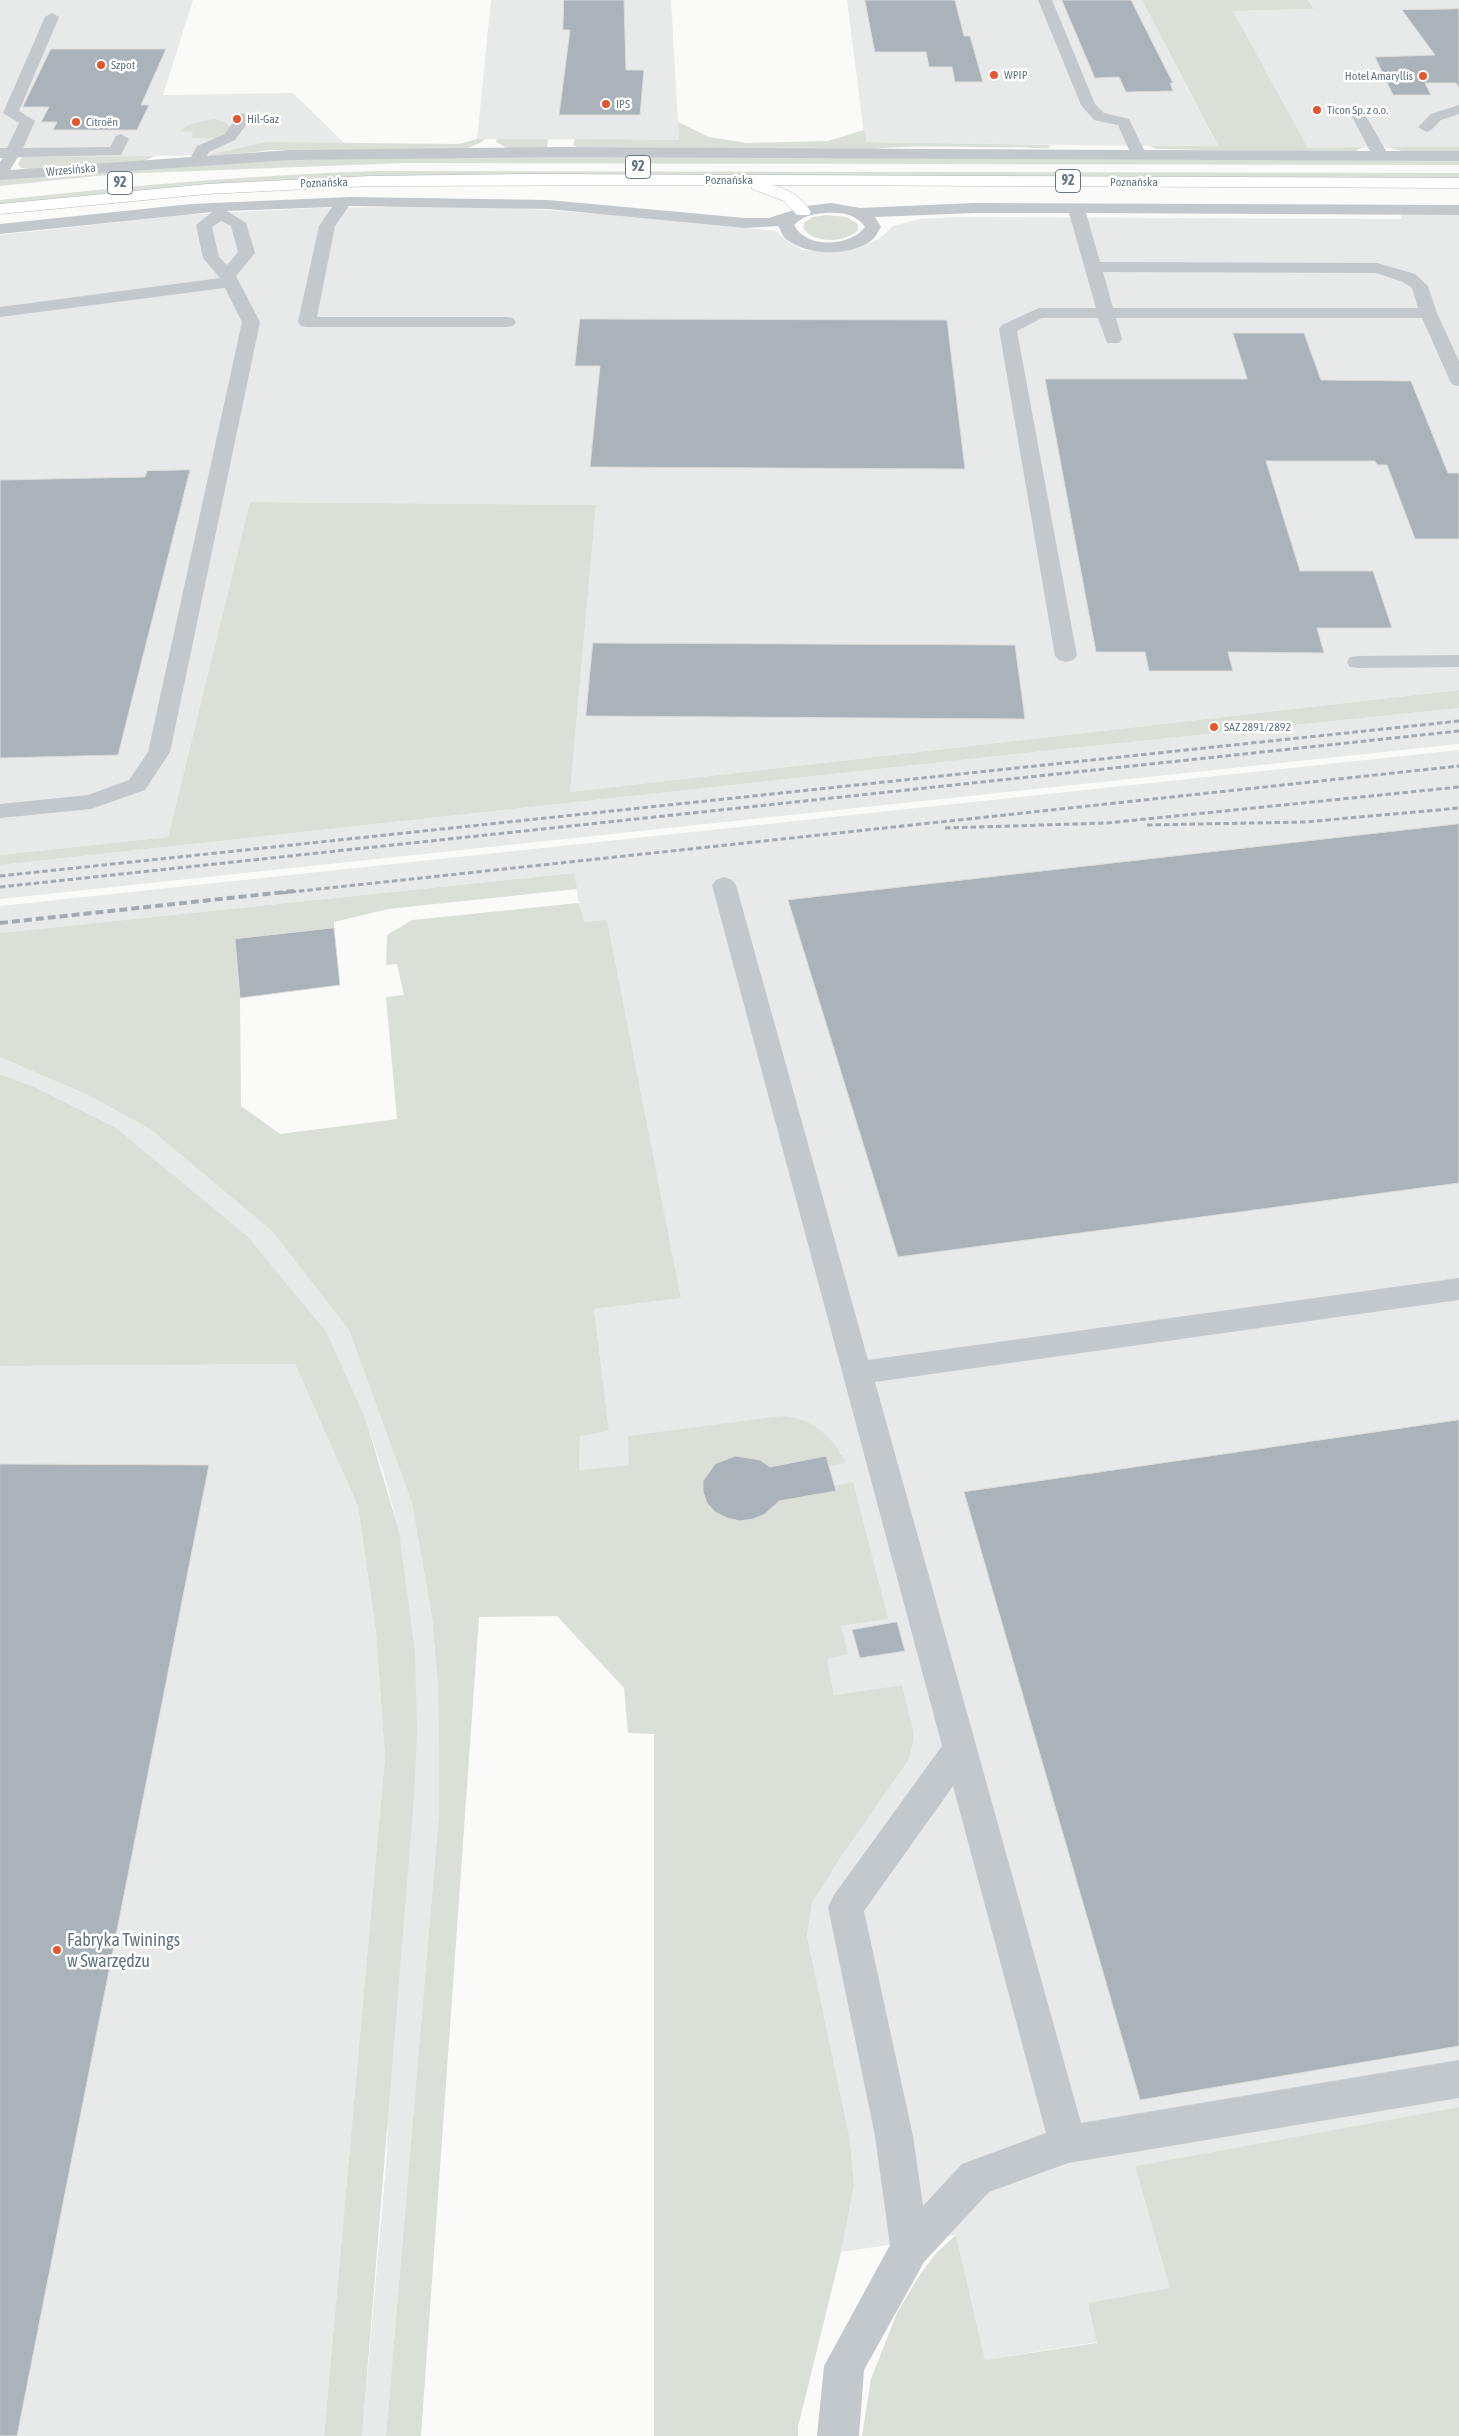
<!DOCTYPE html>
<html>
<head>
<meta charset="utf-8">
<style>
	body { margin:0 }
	canvas { display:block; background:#fafaf8 }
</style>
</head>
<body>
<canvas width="1459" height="2436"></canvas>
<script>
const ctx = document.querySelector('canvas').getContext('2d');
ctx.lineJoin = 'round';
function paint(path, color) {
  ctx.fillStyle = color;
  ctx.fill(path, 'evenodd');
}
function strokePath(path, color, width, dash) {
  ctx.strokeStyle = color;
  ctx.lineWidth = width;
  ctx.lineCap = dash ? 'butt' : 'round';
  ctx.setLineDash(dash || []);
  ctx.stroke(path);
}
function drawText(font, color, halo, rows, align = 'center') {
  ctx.font = font + ' "Asap Condensed",sans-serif';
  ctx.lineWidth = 5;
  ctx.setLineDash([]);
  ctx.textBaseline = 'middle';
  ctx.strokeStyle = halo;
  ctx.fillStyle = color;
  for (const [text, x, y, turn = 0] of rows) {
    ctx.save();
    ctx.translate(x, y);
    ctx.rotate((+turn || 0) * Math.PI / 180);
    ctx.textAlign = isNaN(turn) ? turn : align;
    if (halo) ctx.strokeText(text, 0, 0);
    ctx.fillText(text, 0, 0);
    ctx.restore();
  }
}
const built = new Path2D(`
	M 0,0 L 193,0 L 163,95 L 293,93 L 345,144 L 266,142 L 215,155 L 0,158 Z
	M 491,0 L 671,0 L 679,140 L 477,139 Z
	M 847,0 L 1142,0 L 1218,147 L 865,142 Z
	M 1308,0 L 1459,0 L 1459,147 L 1308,148 L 1233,11 L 1314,9 Z
	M 487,206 L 630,216 L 776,231 L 790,243 L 802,250 L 827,252 L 856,249 L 879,239 L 893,226 L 919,219 L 956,217 L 1402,219 L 1401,215 L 1459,215 L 1459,690 L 570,792 L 596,505 L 250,502 L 168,837 L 0,855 L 0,235 L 182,215 L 316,208 Z
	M 1459,708 L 1459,744 L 0,899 L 0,865 L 1034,752 Z
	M 1459,750 L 1459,2107 L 1135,2166 L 1171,2289 L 1088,2303 L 1097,2342 L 985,2360 L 956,2235 L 841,2252 L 854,2186 L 850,2140 L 807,1936 L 812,1903 L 842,1855 L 902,1685 L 834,1695 L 827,1659 L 841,1626 L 888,1619 L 836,1491 L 794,1499 L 784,1464 L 842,1454 L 834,1445 L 629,1436 L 629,1465 L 579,1470 L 580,1436 L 609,1431 L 594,1309 L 681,1298 L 607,921 L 583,922 L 573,873 L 0,933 L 0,906 Z
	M 0,1057 L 88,1095 L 150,1129 L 272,1231 L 349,1330 L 412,1503 L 432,1617 L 438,1686 L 439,1813 L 386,2436 L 362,2436 L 387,2154 L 399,1531 L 384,1474 L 366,1420 L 327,1333 L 32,1086 L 0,1074 Z
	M 295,1364 L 358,1506 L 376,1632 L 385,1757 L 324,2436 L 0,2436 L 0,1366 Z`);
const green = new Path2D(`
	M 1142,0 L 1308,0 L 1314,9 L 1233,11 L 1308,148 L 1363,147 L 1352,153 L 1157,149 L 1150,146 L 1218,146 Z
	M 215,119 L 225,122 L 230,127 L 228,132 L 217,138 L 192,138 L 193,132 L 181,131 C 189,122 204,121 215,119 Z
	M 678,122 L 709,137 L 747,143 L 828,141 L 864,130 L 866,142 L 1051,145 L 1048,147 L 1050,148 C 1038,149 1028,147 1016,147 C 967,148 920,144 872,149 L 576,147 L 573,145 L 575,139 L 679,140 Z
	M 477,139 L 484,139 L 482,142 L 465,149 L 273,150 L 209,157 L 209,155 L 266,142 L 459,144 Z
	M 497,139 L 548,139 L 547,149 L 507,148 L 496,142 Z
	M 1387,147 L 1459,147 L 1459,152 L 1406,152 Z
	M 552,155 L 1459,158 L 1459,165 L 404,163 L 116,174 L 0,186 L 0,179 L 281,159 Z
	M 155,156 L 142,162 L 31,169 L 21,168 L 18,164 L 22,157 Z
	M 379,171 L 1459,173 L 1459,179 L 316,179 L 171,188 L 0,205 L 0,200 C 126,186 252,175 379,171 Z
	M 826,215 L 846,217 L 858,224 L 858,230 C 846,243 813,244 803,228 L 805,222 L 813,217 Z
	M 250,502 L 596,505 L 570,792 L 1459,690 L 1459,708 L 1034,752 L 0,865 L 0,855 L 168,837 Z
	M 574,873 L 577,889 L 388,909 L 334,922 L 334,928 L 235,939 L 240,998 L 241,1106 L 280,1134 L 397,1119 L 386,997 L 404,995 L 397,964 L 386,965 L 387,935 L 412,920 L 579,903 L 584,922 L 607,920 L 681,1298 L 594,1309 L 609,1431 L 580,1436 L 579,1470 L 629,1465 L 628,1436 L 782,1416 C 789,1417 798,1418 805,1421 C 822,1428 839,1447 846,1463 L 828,1466 L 825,1457 L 785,1464 L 795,1498 L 835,1491 L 834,1486 L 853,1482 L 888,1619 L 841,1626 L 848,1654 L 827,1659 L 834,1695 L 902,1685 L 914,1736 L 909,1759 L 842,1855 L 812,1903 L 807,1936 L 850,2140 L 854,2186 L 841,2252 L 798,2427 L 798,2436 L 654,2436 L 654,1734 L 628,1733 L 624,1688 L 557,1616 L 479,1617 L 421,2436 L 386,2436 L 439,1813 L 438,1686 L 432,1617 L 412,1503 L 349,1330 L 272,1231 L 150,1129 L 88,1095 L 0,1057 L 0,933 Z
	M 0,1074 L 32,1086 L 116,1128 L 248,1237 L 327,1333 L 366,1420 L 399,1531 L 415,1654 L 417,1730 L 414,1797 L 362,2436 L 324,2436 L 385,1757 L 376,1632 L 358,1506 L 295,1364 L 0,1366 Z
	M 1459,2107 L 1459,2436 L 862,2436 L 871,2379 L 897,2313 L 919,2276 L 937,2252 L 956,2235 L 985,2360 L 1097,2343 L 1088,2303 L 1170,2288 L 1135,2166 Z`);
const building = new Path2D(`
	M 564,0 L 624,0 L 626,70 L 644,70 L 640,115 L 559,115 L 570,30 L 563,30 Z
	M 865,0 L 955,0 L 964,36 L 970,36 L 983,82 L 955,82 L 952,67 L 929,67 L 926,52 L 875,52 Z
	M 1062,0 L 1131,0 L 1173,83 L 1170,83 L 1173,91 L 1126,92 L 1119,77 L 1095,78 Z
	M 1459,9 L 1459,88 L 1456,83 L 1425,83 L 1431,95 L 1393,95 L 1375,57 L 1435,55 L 1402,10 Z
	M 51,49 L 166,49 L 141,105 L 149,105 L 137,130 L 53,130 L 57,122 L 41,122 L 49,107 L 23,107 Z
	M 580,319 L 947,320 L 965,469 L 590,467 L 600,366 L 575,366 Z
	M 1233,333 L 1304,333 L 1321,380 L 1411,381 L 1448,473 L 1459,473 L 1459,539 L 1415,539 L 1387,465 L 1377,465 L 1375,461 L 1266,461 L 1300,571 L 1373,571 L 1392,628 L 1317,628 L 1324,653 L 1228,652 L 1233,671 L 1149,671 L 1145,652 L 1096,652 L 1045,379 L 1247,379 Z
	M 190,470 L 118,755 L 0,758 L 0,480 L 145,477 L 147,471 Z
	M 593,643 L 1015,645 L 1025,719 L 586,716 Z
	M 1459,824 L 1459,1183 L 898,1257 L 788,900 Z
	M 334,928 L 340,985 L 240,998 L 235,939 Z
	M 1459,1420 L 1459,2046 L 1140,2100 L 964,1492 Z
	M 736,1456 L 760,1460 L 770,1467 L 826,1456 L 836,1491 L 779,1501 L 765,1514 L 753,1519 L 740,1521 L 727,1518 L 715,1512 L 707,1503 L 703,1492 L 703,1481 L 715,1464 Z
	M 0,1464 L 209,1465 L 17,2436 L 0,2436 Z
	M 897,1622 L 905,1651 L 860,1658 L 852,1630 Z`);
const minor = new Path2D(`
	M 1038,0 L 1052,0 L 1095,104 L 1104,113 L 1129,119 L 1144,150 L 1370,151 L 1348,109 L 1355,105 L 1362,109 L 1386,151 L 1459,151 L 1459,161 L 563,157 L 289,160 L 0,180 L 0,162 L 3,158 L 0,158 L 0,148 L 7,148 L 19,123 L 3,113 L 45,17 L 52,13 L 59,17 L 19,111 L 35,121 L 23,148 L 110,147 L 116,136 L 121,134 L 129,139 L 121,155 L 18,157 L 10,170 L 191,157 L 197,146 L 225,134 L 238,115 L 243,113 L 251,118 L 235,140 L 209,152 L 207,156 L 289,150 L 563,147 L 1129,150 L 1118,125 L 1094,120 L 1081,105 Z
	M 1459,105 L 1459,114 L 1441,120 L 1431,130 L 1426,132 L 1418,127 L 1431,114 Z
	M 350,197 L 548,200 L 745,218 L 769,218 L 806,206 L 831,203 L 860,208 L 974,203 L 1459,205 L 1459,215 L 1086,213 L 1100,262 L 1377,263 L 1415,274 L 1428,286 L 1437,313 L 1459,361 L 1459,386 L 1453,385 L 1450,381 L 1422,318 L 1116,318 L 1122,339 L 1119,343 L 1107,343 L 1098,318 L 1042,318 L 1017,331 L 1077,656 L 1073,660 L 1066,662 L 1059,660 L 1055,656 L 999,329 L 1002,325 L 1039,308 L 1096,308 L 1069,213 L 974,213 L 875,217 L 881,227 C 878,231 876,237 872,240 C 851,257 806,256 786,239 C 782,236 781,230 778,226 L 745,228 L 548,209 L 349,206 L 335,226 L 317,317 L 507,317 L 513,318 L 516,322 L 513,326 L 507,327 L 307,327 L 301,326 L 298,322 L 319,226 L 332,207 L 227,211 L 246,223 L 255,253 L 236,276 L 260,322 L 170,752 L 145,790 L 91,809 L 0,818 L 0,804 L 88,795 L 129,780 L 148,752 L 242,322 L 225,288 L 0,317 L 0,307 L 220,278 L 203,258 L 196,225 L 212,212 L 0,234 L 0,224 L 191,204 ZM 825,213 C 839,212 856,213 865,227 C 850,247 806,249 794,225 C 803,216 812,214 825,213 ZM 221,221 L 231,226 L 238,252 L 227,265 L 219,257 L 212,227 ZM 1103,272 L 1376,273 L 1403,282 L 1412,288 L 1418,308 L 1113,308 Z
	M 1459,655 L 1459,667 L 1358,668 L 1350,667 L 1347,662 L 1350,657 L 1358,656 Z
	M 724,877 L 732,880 L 736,885 L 868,1360 L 1459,1278 L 1459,1300 L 875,1382 L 1081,2123 L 1459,2060 L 1459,2098 L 1068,2163 L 989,2192 L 924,2262 L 864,2370 L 859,2436 L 817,2436 L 824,2366 L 890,2245 L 875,2136 L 828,1907 L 834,1895 L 942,1746 L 712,885 L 716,880 ZM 953,1786 L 1046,2133 L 962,2164 L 923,2206 L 913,2136 L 864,1911 Z`);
const major = new Path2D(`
	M 529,174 L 1459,178 L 1459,188 L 773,185 C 790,190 802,197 811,212 L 809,215 L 797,215 L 784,201 L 752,189 L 751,185 L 370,186 L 207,194 L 0,214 L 0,204 L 207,184 L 370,176 Z`);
const railFar1 = new Path2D(`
	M 1147,825 L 1305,822 L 1459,808
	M 945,828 L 1107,823 L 1459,787
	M 0,876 L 1459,721
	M 0,887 L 1459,731
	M 282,893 L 1459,766`);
const rail = new Path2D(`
	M 0,923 L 294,891`);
const markers = [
	[101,65,5,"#e4572e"],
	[994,75,5,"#e4572e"],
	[1423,76,5,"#e4572e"],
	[606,104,5,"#e4572e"],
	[1317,110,5,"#e4572e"],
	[237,119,5,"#e4572e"],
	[76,122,5,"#e4572e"],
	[1214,727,5,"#e4572e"],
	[57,1950,5,"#e4572e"]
];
const farPoinames = [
	["Szpot",111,65],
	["WPIP",1004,75],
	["Hotel Amaryllis",1413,76,"right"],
	["IPS",616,104],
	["Ticon Sp. z o.o.",1327,110],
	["Hil-Gaz",247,119],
	["Citroën",86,122],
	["SAZ 2891/2892",1224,727]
];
const farStreetnames = [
	["Wrzesińska",71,170,-5],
	["Poznańska",729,180],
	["Poznańska",1134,182],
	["Poznańska",324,183,-2]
];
const shields = [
	[638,167,25],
	[1068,181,25],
	[120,183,25]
];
const shieldNames = [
	["92",638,167],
	["92",1068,181],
	["92",120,183]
];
const nearPoinames = [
	["Fabryka Twinings",67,1940],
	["w Swarzędzu",67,1961]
];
paint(built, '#e8e9e9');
paint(green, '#dadfd7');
paint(building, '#aab3b9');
strokePath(building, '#dcdcda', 1);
strokePath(major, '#b5babe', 1);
paint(minor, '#c3c8cc');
paint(major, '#fff');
strokePath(railFar1, '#a2aab0', 3, [5.5, 3]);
strokePath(rail, '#a2aab0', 4, [8, 4]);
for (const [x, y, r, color] of markers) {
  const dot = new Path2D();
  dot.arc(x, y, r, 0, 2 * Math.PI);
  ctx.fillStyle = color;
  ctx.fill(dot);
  strokePath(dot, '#fff', 2);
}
drawText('12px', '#657683', '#fff', farPoinames, 'left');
drawText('12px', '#657683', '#fff', farStreetnames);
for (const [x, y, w] of shields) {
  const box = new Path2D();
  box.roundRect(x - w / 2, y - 11.5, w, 23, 4);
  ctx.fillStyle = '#fff';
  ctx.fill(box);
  strokePath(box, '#657683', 1);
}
drawText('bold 14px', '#657683', null, shieldNames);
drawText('18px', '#657683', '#fff', nearPoinames, 'left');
</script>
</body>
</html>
